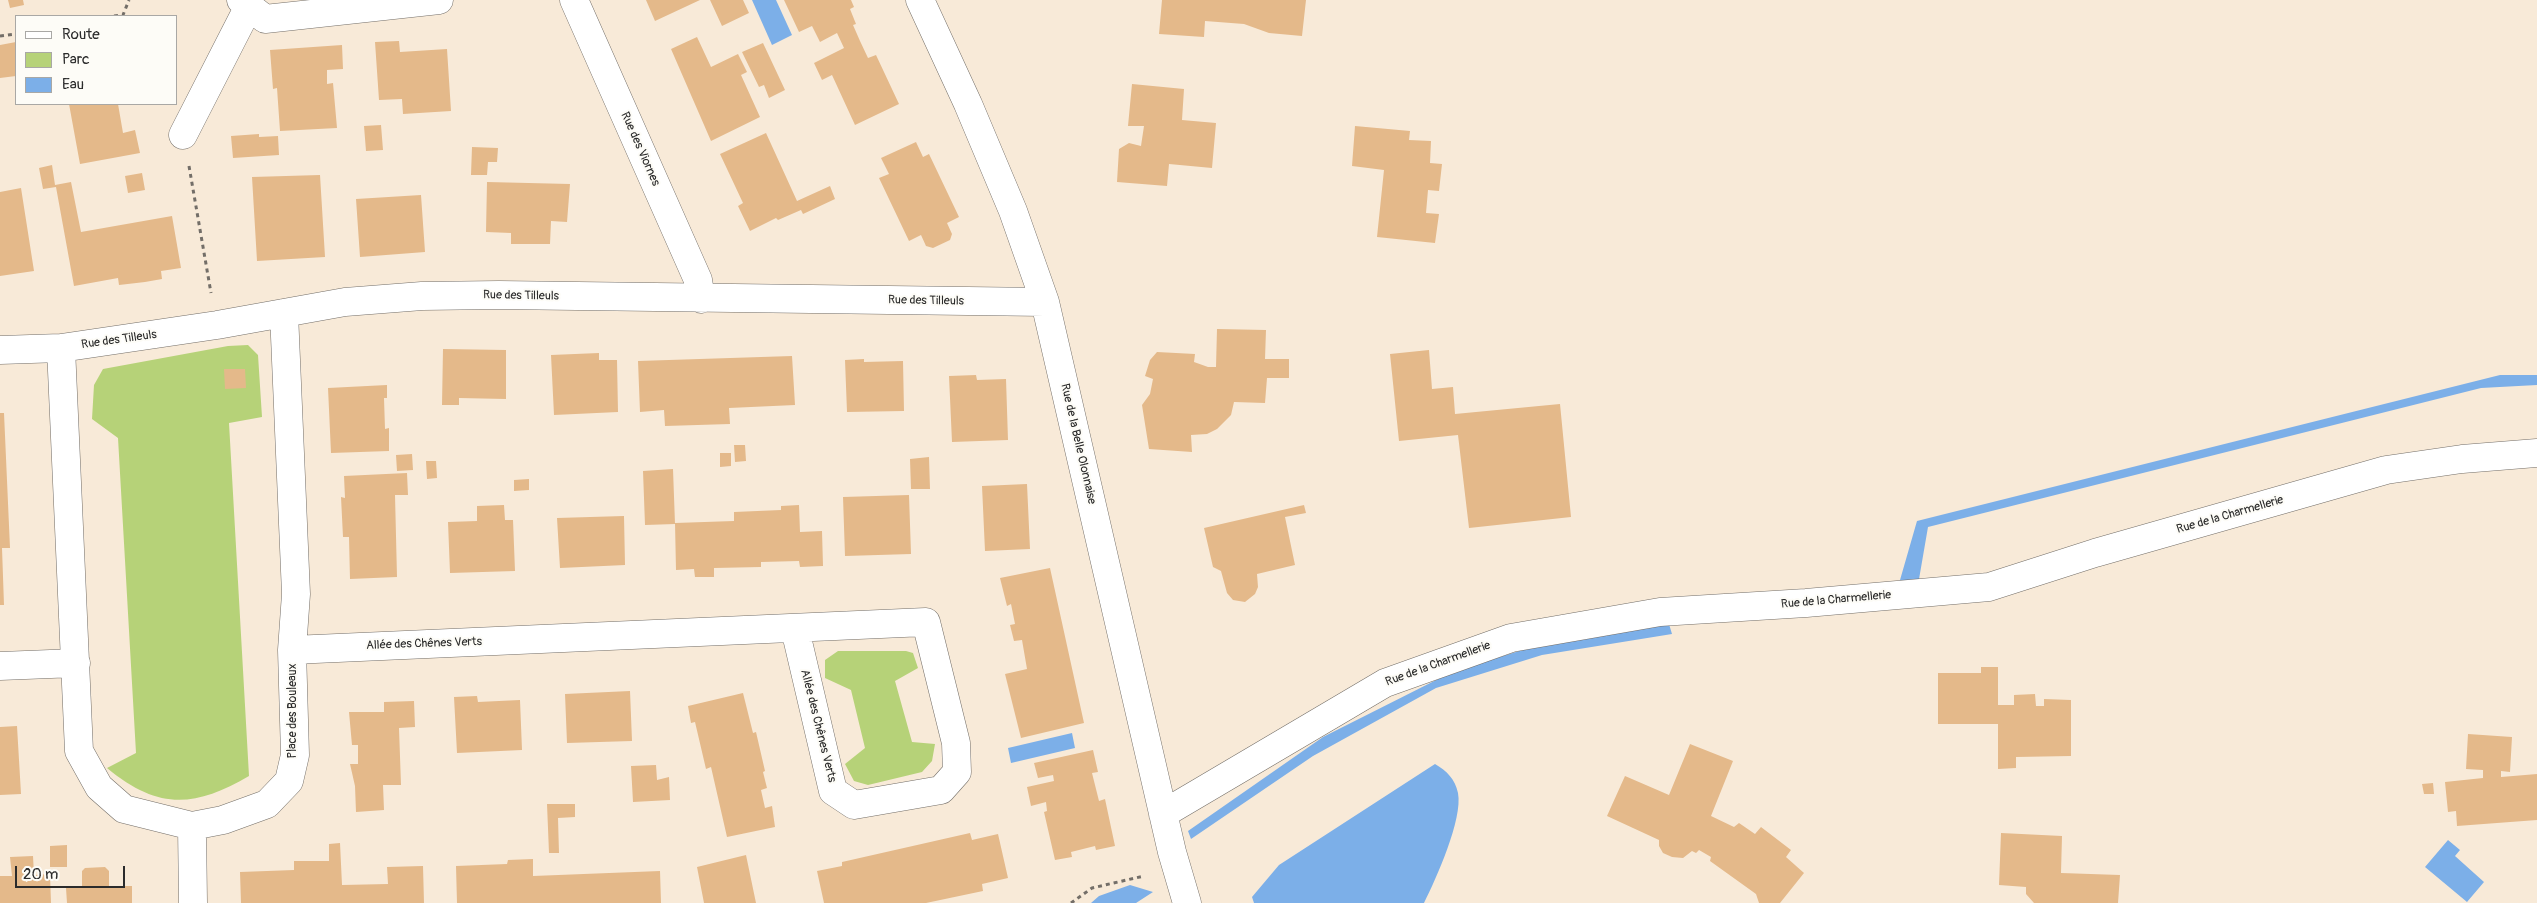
<!DOCTYPE html>
<html>
<head>
<meta charset="utf-8">
<style>
	body { margin:0 }
	#map { position:relative; width:2537px; height:903px; overflow:hidden; background:#f8ead8; font-family:Pangolin,sans-serif }
	canvas { display:block }
	.legend { position:absolute; left:15px; top:15px; width:162px; height:90px; box-sizing:border-box; background:#fdfcf7; border:1px solid #a9a8a5; margin:0; padding:6px 9px; list-style:none; font-size:15px; color:#2b2b2b }
	.legend li { display:flex; align-items:center; gap:10px; height:25px }
	.legend b { width:25px; border:1px solid #a9a8a5 }
	.scale { position:absolute; left:15px; top:866px; width:110px; height:22px; box-sizing:border-box; border:2px solid #2b2b2b; border-top:0; padding-left:6px; font-size:15px; line-height:18px; white-space:nowrap; color:#2b2b2b; -webkit-text-stroke:4px #fdfcf7; paint-order:stroke }
</style>
</head>
<body>
<div id="map">
<canvas width="2537" height="903"></canvas>
<ul class="legend">
<li><b style="height:6px;background:#fff"></b>Route</li>
<li><b style="height:14px;background:#b6d278"></b>Parc</li>
<li><b style="height:14px;background:#7cafe8"></b>Eau</li>
</ul>
<div class="scale">20 m</div>
</div>
<script>
const ctx = document.querySelector('canvas').getContext('2d');
ctx.lineJoin = 'round';
function paint(path, color) {
  ctx.fillStyle = color;
  ctx.fill(path, 'evenodd');
}
function strokePath(path, color, width, dash) {
  ctx.strokeStyle = color;
  ctx.lineWidth = width;
  ctx.lineCap = dash ? 'butt' : 'round';
  ctx.setLineDash(dash || []);
  ctx.stroke(path);
}
function drawText(font, color, halo, rows, align = 'center') {
  ctx.font = font + ' Pangolin,sans-serif';
  ctx.lineWidth = 4;
  ctx.setLineDash([]);
  ctx.textBaseline = 'middle';
  ctx.strokeStyle = halo;
  ctx.fillStyle = color;
  for (const [text, x, y, turn = 0] of rows) {
    ctx.save();
    ctx.translate(x, y);
    ctx.rotate((+turn || 0) * Math.PI / 180);
    ctx.textAlign = isNaN(turn) ? turn : align;
    if (halo) ctx.strokeText(text, 0, 0);
    ctx.fillText(text, 0, 0);
    ctx.restore();
  }
}
const green = new Path2D(`
	M 248,345 L 258,355 L 262,417 L 229,423 L 249,776 C 194,808 158,810 107,768 L 136,753 L 118,438 L 92,419 L 94,385 L 103,369 L 228,346 Z
	M 838,651 L 906,651 L 913,653 L 918,668 L 895,681 L 912,742 L 935,744 L 932,761 L 922,772 L 868,785 L 854,781 L 845,764 L 865,748 L 851,690 L 825,678 L 825,660 Z`);
const water = new Path2D(`
	M 752,0 L 776,0 L 792,35 L 772,45 Z
	M 2500,375 L 2537,375 L 2537,385 L 2481,388 L 1928,527 L 1918,585 L 1898,587 L 1917,521 Z
	M 1669,624 L 1672,634 L 1542,655 L 1436,688 L 1313,756 L 1191,839 L 1188,831 L 1323,737 L 1454,671 L 1529,648 Z
	M 1072,733 L 1075,748 L 1011,763 L 1008,748 Z
	M 1435,764 C 1447,771 1455,779 1458,793 C 1463,819 1436,879 1424,903 L 1254,903 L 1252,897 L 1279,865 Z
	M 2448,840 L 2460,850 L 2455,856 L 2484,882 L 2467,902 L 2425,867 Z
	M 1130,885 L 1153,892 L 1136,903 L 1091,903 L 1099,896 Z`);
const building = new Path2D(`
	M 8,0 L 23,0 L 24,5 L 10,8 Z
	M 646,0 L 700,0 L 655,21 Z
	M 710,0 L 743,0 L 749,13 L 722,26 Z
	M 784,0 L 851,0 L 854,7 L 850,9 L 856,24 L 853,25 L 860,41 L 868,58 L 876,55 L 899,104 L 855,125 L 832,75 L 822,80 L 814,63 L 844,48 L 837,33 L 820,42 L 812,26 L 799,32 Z
	M 1162,0 L 1306,0 L 1302,36 L 1269,33 L 1244,24 L 1205,21 L 1204,37 L 1159,34 Z
	M 697,37 L 711,67 L 738,54 L 747,72 L 741,75 L 760,117 L 711,141 L 671,49 Z
	M 399,41 L 400,52 L 447,49 L 451,111 L 403,114 L 402,99 L 379,100 L 375,42 Z
	M 16,42 L 16,76 L 0,78 L 0,45 Z
	M 763,43 L 785,90 L 769,98 L 764,85 L 759,87 L 742,52 Z
	M 342,45 L 343,69 L 327,70 L 327,84 L 333,83 L 337,128 L 280,131 L 277,88 L 273,89 L 270,50 Z
	M 1132,84 L 1184,89 L 1182,120 L 1216,123 L 1212,168 L 1169,164 L 1167,186 L 1117,182 L 1119,149 L 1129,143 L 1141,146 L 1144,126 L 1128,126 Z
	M 69,104 L 118,104 L 123,133 L 135,130 L 140,153 L 80,164 Z
	M 381,125 L 383,150 L 366,151 L 364,126 Z
	M 1355,126 L 1410,131 L 1409,140 L 1431,141 L 1430,163 L 1442,164 L 1439,191 L 1428,190 L 1426,213 L 1439,214 L 1435,243 L 1377,237 L 1384,170 L 1352,166 Z
	M 766,133 L 797,201 L 830,186 L 835,199 L 803,214 L 801,210 L 778,220 L 776,218 L 750,231 L 738,206 L 743,203 L 720,154 Z
	M 259,134 L 259,137 L 278,136 L 279,155 L 233,158 L 231,136 Z
	M 916,142 L 923,157 L 929,154 L 959,217 L 947,223 L 952,234 L 950,240 L 933,248 L 926,246 L 921,235 L 909,241 L 879,178 L 889,174 L 881,158 Z
	M 472,147 L 498,148 L 497,162 L 488,162 L 487,175 L 471,175 Z
	M 52,165 L 55,185 L 71,182 L 81,232 L 172,216 L 181,268 L 161,271 L 162,279 L 145,282 L 119,285 L 118,278 L 74,286 L 56,187 L 43,189 L 39,168 Z
	M 142,173 L 145,190 L 128,193 L 125,176 Z
	M 320,175 L 325,257 L 257,261 L 252,177 Z
	M 487,182 L 570,184 L 567,222 L 551,221 L 550,244 L 511,244 L 511,233 L 486,232 Z
	M 21,188 L 34,271 L 0,276 L 0,192 Z
	M 421,195 L 425,252 L 360,257 L 356,199 Z
	M 1217,329 L 1266,330 L 1265,359 L 1289,359 L 1289,378 L 1267,378 L 1265,403 L 1234,402 L 1231,415 L 1217,429 L 1207,434 L 1191,435 L 1192,452 L 1149,449 L 1142,405 L 1150,394 L 1153,379 L 1145,376 L 1150,360 L 1157,352 L 1195,354 L 1194,362 L 1208,367 L 1216,367 Z
	M 443,349 L 506,350 L 506,399 L 459,398 L 459,405 L 442,405 Z
	M 1429,350 L 1432,389 L 1453,387 L 1455,414 L 1560,404 L 1571,517 L 1469,528 L 1458,435 L 1399,441 L 1390,354 Z
	M 599,353 L 599,360 L 617,360 L 618,412 L 554,415 L 551,355 Z
	M 792,356 L 795,405 L 729,408 L 730,424 L 665,426 L 664,410 L 640,412 L 638,361 Z
	M 864,359 L 864,362 L 903,361 L 904,411 L 847,412 L 845,360 Z
	M 224,369 L 245,369 L 246,388 L 225,389 Z
	M 976,375 L 977,380 L 1006,379 L 1008,440 L 952,442 L 949,376 Z
	M 387,385 L 387,398 L 384,398 L 385,429 L 389,428 L 389,451 L 331,453 L 328,388 Z
	M 0,413 L 4,413 L 10,548 L 2,548 L 4,605 L 0,605 Z
	M 734,445 L 745,445 L 746,461 L 735,462 Z
	M 720,453 L 731,453 L 731,466 L 720,467 Z
	M 412,454 L 413,470 L 397,471 L 396,455 Z
	M 929,457 L 930,489 L 911,489 L 910,459 Z
	M 426,461 L 436,461 L 437,478 L 427,479 Z
	M 673,469 L 675,524 L 645,525 L 643,471 Z
	M 407,473 L 408,495 L 395,495 L 397,577 L 350,579 L 349,537 L 343,537 L 341,497 L 345,498 L 344,476 Z
	M 529,479 L 529,490 L 514,491 L 514,480 Z
	M 1027,484 L 1030,549 L 985,551 L 982,486 Z
	M 909,495 L 911,554 L 845,556 L 843,497 Z
	M 504,505 L 505,520 L 513,520 L 515,571 L 450,573 L 448,522 L 477,521 L 477,506 Z
	M 799,505 L 800,532 L 822,531 L 823,566 L 800,567 L 799,561 L 761,562 L 761,567 L 714,568 L 714,577 L 695,577 L 694,569 L 676,570 L 675,523 L 734,521 L 734,512 L 781,510 L 781,506 Z
	M 1304,505 L 1306,513 L 1285,517 L 1295,565 L 1257,574 L 1258,587 L 1255,594 L 1245,602 L 1233,600 L 1227,593 L 1221,571 L 1213,567 L 1204,528 Z
	M 624,516 L 625,565 L 560,568 L 557,518 Z
	M 1050,568 L 1084,723 L 1021,738 L 1005,674 L 1027,669 L 1022,640 L 1014,641 L 1010,625 L 1015,624 L 1011,604 L 1007,606 L 1000,578 Z
	M 1981,667 L 1998,667 L 1998,705 L 2014,705 L 2014,695 L 2035,694 L 2036,706 L 2044,706 L 2044,699 L 2071,700 L 2071,756 L 2016,757 L 2016,768 L 1998,769 L 1998,724 L 1938,724 L 1938,673 L 1981,673 Z
	M 630,691 L 632,741 L 567,743 L 565,694 Z
	M 743,693 L 753,733 L 756,732 L 765,771 L 763,772 L 767,788 L 761,790 L 765,808 L 772,806 L 775,827 L 727,837 L 711,767 L 706,769 L 695,722 L 691,723 L 688,706 Z
	M 477,696 L 478,702 L 520,700 L 522,750 L 457,753 L 454,697 Z
	M 414,701 L 415,727 L 399,728 L 401,785 L 383,785 L 384,810 L 356,812 L 355,786 L 350,764 L 358,764 L 358,745 L 352,745 L 349,712 L 384,712 L 384,702 Z
	M 17,726 L 21,794 L 0,795 L 0,727 Z
	M 2468,734 L 2512,737 L 2510,772 L 2501,771 L 2501,777 L 2537,774 L 2537,820 L 2457,826 L 2456,811 L 2448,812 L 2445,782 L 2483,778 L 2483,770 L 2466,769 Z
	M 1690,744 L 1733,761 L 1711,816 L 1734,827 L 1739,823 L 1755,834 L 1761,827 L 1791,850 L 1786,857 L 1804,873 L 1780,903 L 1759,903 L 1756,894 L 1710,861 L 1711,857 L 1699,850 L 1696,853 L 1692,851 L 1683,858 L 1672,857 L 1663,853 L 1659,846 L 1659,840 L 1607,816 L 1625,776 L 1669,795 Z
	M 1093,750 L 1098,772 L 1092,773 L 1099,801 L 1105,799 L 1115,846 L 1096,850 L 1095,846 L 1071,852 L 1072,857 L 1055,860 L 1044,812 L 1047,811 L 1046,802 L 1031,806 L 1027,787 L 1054,781 L 1053,775 L 1038,778 L 1034,763 Z
	M 656,765 L 657,780 L 669,777 L 670,800 L 633,802 L 631,766 Z
	M 2433,783 L 2434,794 L 2424,794 L 2422,784 Z
	M 547,804 L 575,804 L 575,817 L 558,818 L 559,853 L 549,853 Z
	M 970,833 L 972,840 L 998,834 L 1008,878 L 982,884 L 983,891 L 926,903 L 824,903 L 817,871 L 842,866 L 842,862 Z
	M 2001,833 L 2062,836 L 2061,873 L 2120,875 L 2118,903 L 2034,903 L 2026,894 L 2026,887 L 1999,885 Z
	M 340,843 L 342,885 L 388,884 L 387,867 L 423,866 L 424,903 L 241,903 L 240,872 L 294,870 L 294,861 L 329,861 L 329,844 Z
	M 67,845 L 67,867 L 50,867 L 50,846 Z
	M 746,855 L 756,903 L 704,903 L 697,867 Z
	M 33,856 L 34,875 L 50,874 L 51,903 L 0,903 L 0,876 L 12,876 L 10,857 Z
	M 533,859 L 533,876 L 660,871 L 661,903 L 457,903 L 456,866 L 507,864 L 508,860 Z
	M 105,867 L 109,871 L 109,886 L 132,886 L 132,903 L 67,903 L 66,888 L 82,887 L 82,871 L 85,868 Z`);
const path = new Path2D(`
	M 114,16 L 123,15 L 129,0
	M 0,36 L 16,34
	M 189,166 L 211,293
	M 1071,903 L 1092,888 L 1144,876`);
const minor = new Path2D(`
	M 241,0 L 265,19 L 439,0
	M 574,0 L 698,280 L 701,299
	M 920,0 L 968,104 L 1013,211 L 1045,302 L 1172,852 L 1187,903
	M 183,135 L 249,6
	M 61,348 L 79,751 L 99,787 L 124,809 L 192,826 L 223,820 L 267,804 L 289,781 L 295,755 L 292,650 L 296,594 L 284,313
	M 0,350 L 61,348 L 217,325 L 345,302 L 422,296 L 499,295 L 1045,302
	M 292,650 L 926,622 L 956,743 L 957,772 L 941,790 L 854,805 L 833,791 L 795,629
	M 0,666 L 76,663
	M 1163,814 L 1385,683 L 1511,638 L 1660,612 L 1806,603 L 1989,587 L 2095,553 L 2386,470 L 2462,459 L 2537,453
	M 192,826 L 193,903`);
const streetNames = [
	["Rue des Viornes",640,149,66],
	["Rue des Tilleuls",521,296,1],
	["Rue des Tilleuls",926,301,1],
	["Rue des Tilleuls",119,340,-8],
	["Rue de la Belle Olonnaise",1078,444,77],
	["Rue de la Charmellerie",2230,515,-16],
	["Rue de la Charmellerie",1836,600,-5],
	["Allée des Chênes Verts",424,644,-2],
	["Rue de la Charmellerie",1438,664,-20],
	["Place des Bouleaux",293,711,-90],
	["Allée des Chênes Verts",818,726,76]
];
paint(green, '#b6d278');
paint(water, '#7cafe8');
paint(building, '#e4b98a');
strokePath(minor, '#736e68', 29);
strokePath(path, '#736e68', 3, [4, 4]);
strokePath(minor, '#fff', 28);
drawText('12px', '#2b2b2b', '#fdfcf7', streetNames);
</script>
</body>
</html>
